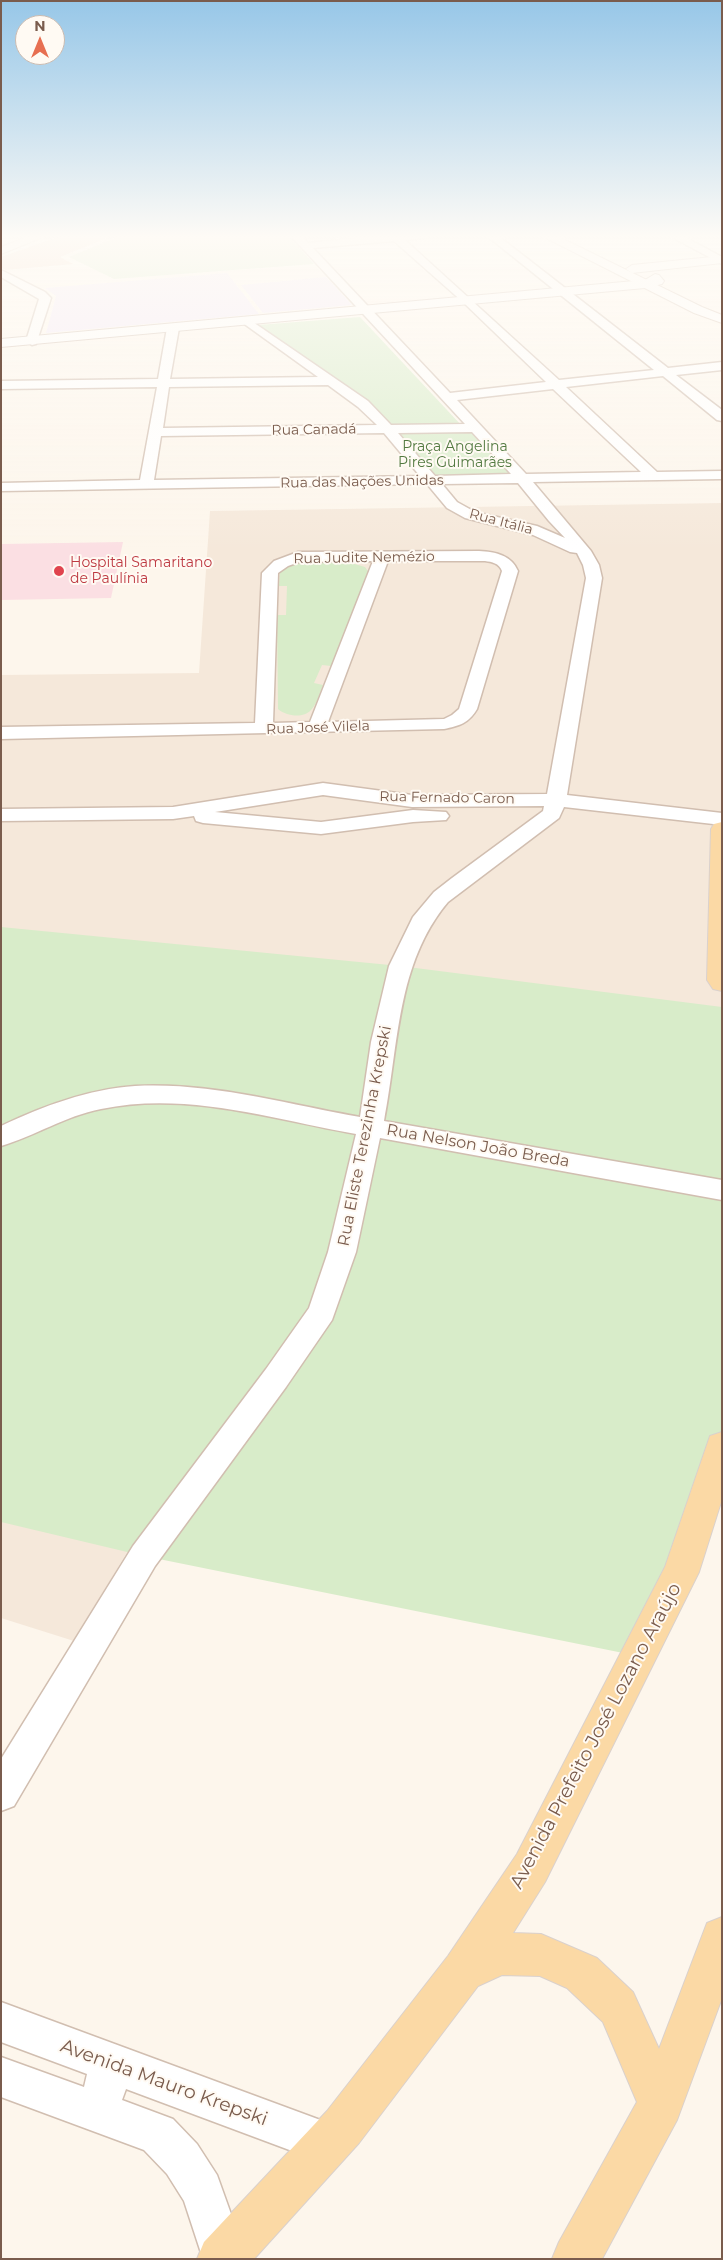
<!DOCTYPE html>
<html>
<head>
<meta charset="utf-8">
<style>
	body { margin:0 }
	#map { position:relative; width:723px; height:2260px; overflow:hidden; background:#fdf6ec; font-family:Montserrat,sans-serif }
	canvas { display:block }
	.frame { position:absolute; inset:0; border:2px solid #7a5c4d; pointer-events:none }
	.north { position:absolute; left:15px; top:15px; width:50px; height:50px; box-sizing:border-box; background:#fffaf3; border:1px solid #cabbb1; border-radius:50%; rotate:0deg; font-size:14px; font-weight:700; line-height:20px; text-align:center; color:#7a5c4d }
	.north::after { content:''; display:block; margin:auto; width:18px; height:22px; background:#e76f51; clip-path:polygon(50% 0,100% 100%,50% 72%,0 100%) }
</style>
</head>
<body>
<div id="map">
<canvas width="723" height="2260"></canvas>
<div class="frame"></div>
<div class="north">N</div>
</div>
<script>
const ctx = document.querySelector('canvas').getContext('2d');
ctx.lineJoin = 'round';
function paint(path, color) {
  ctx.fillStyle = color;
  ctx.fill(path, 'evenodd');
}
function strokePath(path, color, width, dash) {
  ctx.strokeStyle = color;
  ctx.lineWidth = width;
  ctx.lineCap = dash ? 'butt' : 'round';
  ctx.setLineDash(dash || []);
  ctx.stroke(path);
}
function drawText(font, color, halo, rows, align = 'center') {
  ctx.font = font + ' Montserrat,sans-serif';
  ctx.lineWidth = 4;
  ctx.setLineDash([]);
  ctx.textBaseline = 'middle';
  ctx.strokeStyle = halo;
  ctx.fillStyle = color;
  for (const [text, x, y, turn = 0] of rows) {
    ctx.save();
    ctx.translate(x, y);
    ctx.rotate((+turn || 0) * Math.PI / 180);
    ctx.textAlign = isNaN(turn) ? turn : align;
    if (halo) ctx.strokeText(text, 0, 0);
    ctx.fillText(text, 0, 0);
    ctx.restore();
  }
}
const residential = new Path2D(`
	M 722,503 L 722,1008 L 1,934 L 1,675 L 199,673 L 210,511 Z
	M 1,1493 L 141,1529 L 74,1641 L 1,1618 Z`);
const education = new Path2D(`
	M 227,273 L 259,314 L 46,333 L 56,296 L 45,288 Z
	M 326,277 L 352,305 L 263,313 L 241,285 Z`);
const medical = new Path2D(`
	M 123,542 L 111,598 L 1,600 L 1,544 Z`);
const green = new Path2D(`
	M 122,235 L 288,235 L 314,264 L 114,279 L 69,257 Z
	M 360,317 L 361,318 L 462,426 L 395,427 L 352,392 L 258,325 Z
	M 471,430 L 517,478 L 436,479 L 394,431 Z
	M 297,563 L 351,563 L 365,567 L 370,574 L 331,666 L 322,665 L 314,683 L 323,685 C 320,692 317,704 311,710 C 303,719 286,716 278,709 L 277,615 L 286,615 L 287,586 L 279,586 L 280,570 Z
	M 1,927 L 400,966 L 722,1007 L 722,1446 L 638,1656 L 144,1556 L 1,1522 Z`);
const building = new Path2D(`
	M 89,235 L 108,235 L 109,237 L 60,257 L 73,264 L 6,270 L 1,268 L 1,257 L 55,238 Z`);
const minor = new Path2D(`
	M 290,235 L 301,235 L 308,243 L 389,235 L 428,235 L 423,238 L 405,240 L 559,380 L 654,370 L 486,235 L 497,235 L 668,368 L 722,362 L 722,370 L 676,375 L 722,410 L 722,421 L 717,420 L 663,376 L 566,387 L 657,472 L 722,471 L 722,479 L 533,482 L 591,551 L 599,565 L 602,578 L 567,795 L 722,813 L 722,825 L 564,807 L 559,818 L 448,902 C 396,964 399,1045 384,1121 L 722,1180 L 722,1200 L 380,1138 L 356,1252 L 332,1320 L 286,1387 L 155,1566 L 14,1806 L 1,1811 L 1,1759 L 133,1546 L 266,1369 L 309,1308 L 328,1252 L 356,1134 C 272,1119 186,1091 101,1109 C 65,1116 35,1136 1,1146 L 1,1126 C 43,1106 89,1089 135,1086 C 211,1082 286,1104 360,1117 L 371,1042 L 389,966 L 413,917 L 434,892 L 452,878 L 543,811 L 544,806 L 412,807 L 323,795 L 215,812 L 321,822 L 413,810 L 446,812 L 449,816 L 446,820 L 413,822 L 321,834 L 203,823 L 196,821 L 194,816 L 173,819 L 1,821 L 1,809 L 173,807 L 323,783 L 412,795 L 547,794 L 586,578 L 583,565 L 577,553 L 570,552 L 533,535 L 465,518 L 447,508 L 427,484 L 1,491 L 1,483 L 140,480 L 157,387 L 1,389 L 1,381 L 158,379 L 167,328 L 173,324 L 179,328 L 170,379 L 318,377 L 243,323 L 241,321 L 247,318 L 368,401 L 391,425 L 465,424 ZM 394,241 L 464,303 L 546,382 L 450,393 L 313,248 ZM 328,385 L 358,407 L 377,425 L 163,428 L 169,387 ZM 553,389 L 641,472 L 526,474 L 457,400 ZM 472,432 L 511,474 L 435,476 L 398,433 ZM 384,433 L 420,476 L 154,480 L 161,436 ZM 518,483 L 549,521 L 565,538 L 537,526 L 475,512 L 457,502 L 442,484 Z
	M 668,235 L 681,235 L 722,257 L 722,264 Z
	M 1,270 L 45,292 L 51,298 L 36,344 L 32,345 L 26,341 L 39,299 L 1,277 Z
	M 298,552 L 479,551 C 496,552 511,555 518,571 L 477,709 C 469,723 459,726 444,729 L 1,739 L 1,727 L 255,723 L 262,573 L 274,561 ZM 373,561 L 310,722 L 273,723 L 278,573 L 288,566 L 299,562 ZM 388,561 L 485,561 C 492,562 499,563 502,571 L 459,709 L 452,715 L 444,719 L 328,722 Z
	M 1,2002 L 342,2128 L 348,2143 L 342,2158 L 327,2164 L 126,2089 L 122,2100 L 173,2119 L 197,2144 L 217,2175 L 246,2256 L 245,2259 L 203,2259 L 184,2201 L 167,2174 L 144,2150 L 1,2097 L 1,2057 L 84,2087 L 87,2074 L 1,2042 Z`);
const tertiary = new Path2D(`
	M 722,256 L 722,263 L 632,273 L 626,269 L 632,265 Z
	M 655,274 L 659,275 L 664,281 L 662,284 L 645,288 L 1,347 L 1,339 L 645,280 Z`);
const secondary = new Path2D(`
	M 32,235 L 48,235 L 1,254 L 1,247 Z
	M 540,235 L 555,235 L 702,307 L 722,315 L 722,323 L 694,313 Z`);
const primary = new Path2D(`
	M 722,822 L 722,991 L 713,989 L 707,980 L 711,829 L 714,824 Z
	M 722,1432 L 722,1499 L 699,1572 L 545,1882 L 513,1933 L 541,1934 L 597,1958 L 633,1992 L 659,2049 L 707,1923 L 722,1917 L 722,1998 L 677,2120 L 602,2259 L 552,2259 L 559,2242 L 637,2102 L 603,2022 L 567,1988 L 540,1976 L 502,1975 L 478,1986 L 359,2143 L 254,2259 L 197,2259 L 204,2242 L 327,2111 L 448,1956 L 517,1854 L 665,1567 L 710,1436 Z`);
const markers = [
	[59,571,6,"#e0444e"]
];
const farStreetnames = [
	["Rua Canadá",314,430,-1],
	["Rua das Nações Unidas",362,482,-1],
	["Rua Itália",501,522,15],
	["Rua Judite Nemézio",364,558,-1],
	["Rua José Vilela",318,728,-2],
	["Rua Fernado Caron",447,798,1]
];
const farParknames = [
	["Praça Angelina",455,447],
	["Pires Guimarães",455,463]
];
const farHealthnames = [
	["Hospital Samaritano",70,563],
	["de Paulínia",70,579]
];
const streetNames = [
	["Rua Eliste Terezinha Krepski",365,1136,-79],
	["Rua Nelson João Breda",478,1146,10]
];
const nearStreetnames = [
	["Avenida Prefeito José Lozano Araújo",596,1736,-62],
	["Avenida Mauro Krepski",164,2083,20]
];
paint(residential, '#f5e8da');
paint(education, '#f3e8fa');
paint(medical, '#fbdfe3');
paint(green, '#d8ecc9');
paint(building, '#f3d5c3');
strokePath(minor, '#d1beb0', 3);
strokePath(tertiary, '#d1beb0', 2);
strokePath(secondary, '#d6c0b0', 2);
strokePath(primary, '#dad1cd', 2);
paint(minor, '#fff');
paint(tertiary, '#fff');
paint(secondary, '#fff');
paint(primary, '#fbd9a5');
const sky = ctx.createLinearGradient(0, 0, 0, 551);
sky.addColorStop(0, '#97c7e8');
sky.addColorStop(0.43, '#fefbf6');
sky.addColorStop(1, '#fefbf600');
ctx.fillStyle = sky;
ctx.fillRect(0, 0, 723, 551);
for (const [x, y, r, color] of markers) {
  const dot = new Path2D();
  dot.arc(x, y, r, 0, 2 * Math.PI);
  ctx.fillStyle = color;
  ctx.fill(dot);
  strokePath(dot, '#fffaf3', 2);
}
drawText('14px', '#7a5c4d', '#fffaf3', farStreetnames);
drawText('14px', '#537a41', '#fffaf3', farParknames);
drawText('14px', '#be3a42', '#fffaf3', farHealthnames, 'left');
drawText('16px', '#7a5c4d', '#fffaf3', streetNames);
drawText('19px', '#7a5c4d', '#fffaf3', nearStreetnames);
</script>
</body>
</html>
